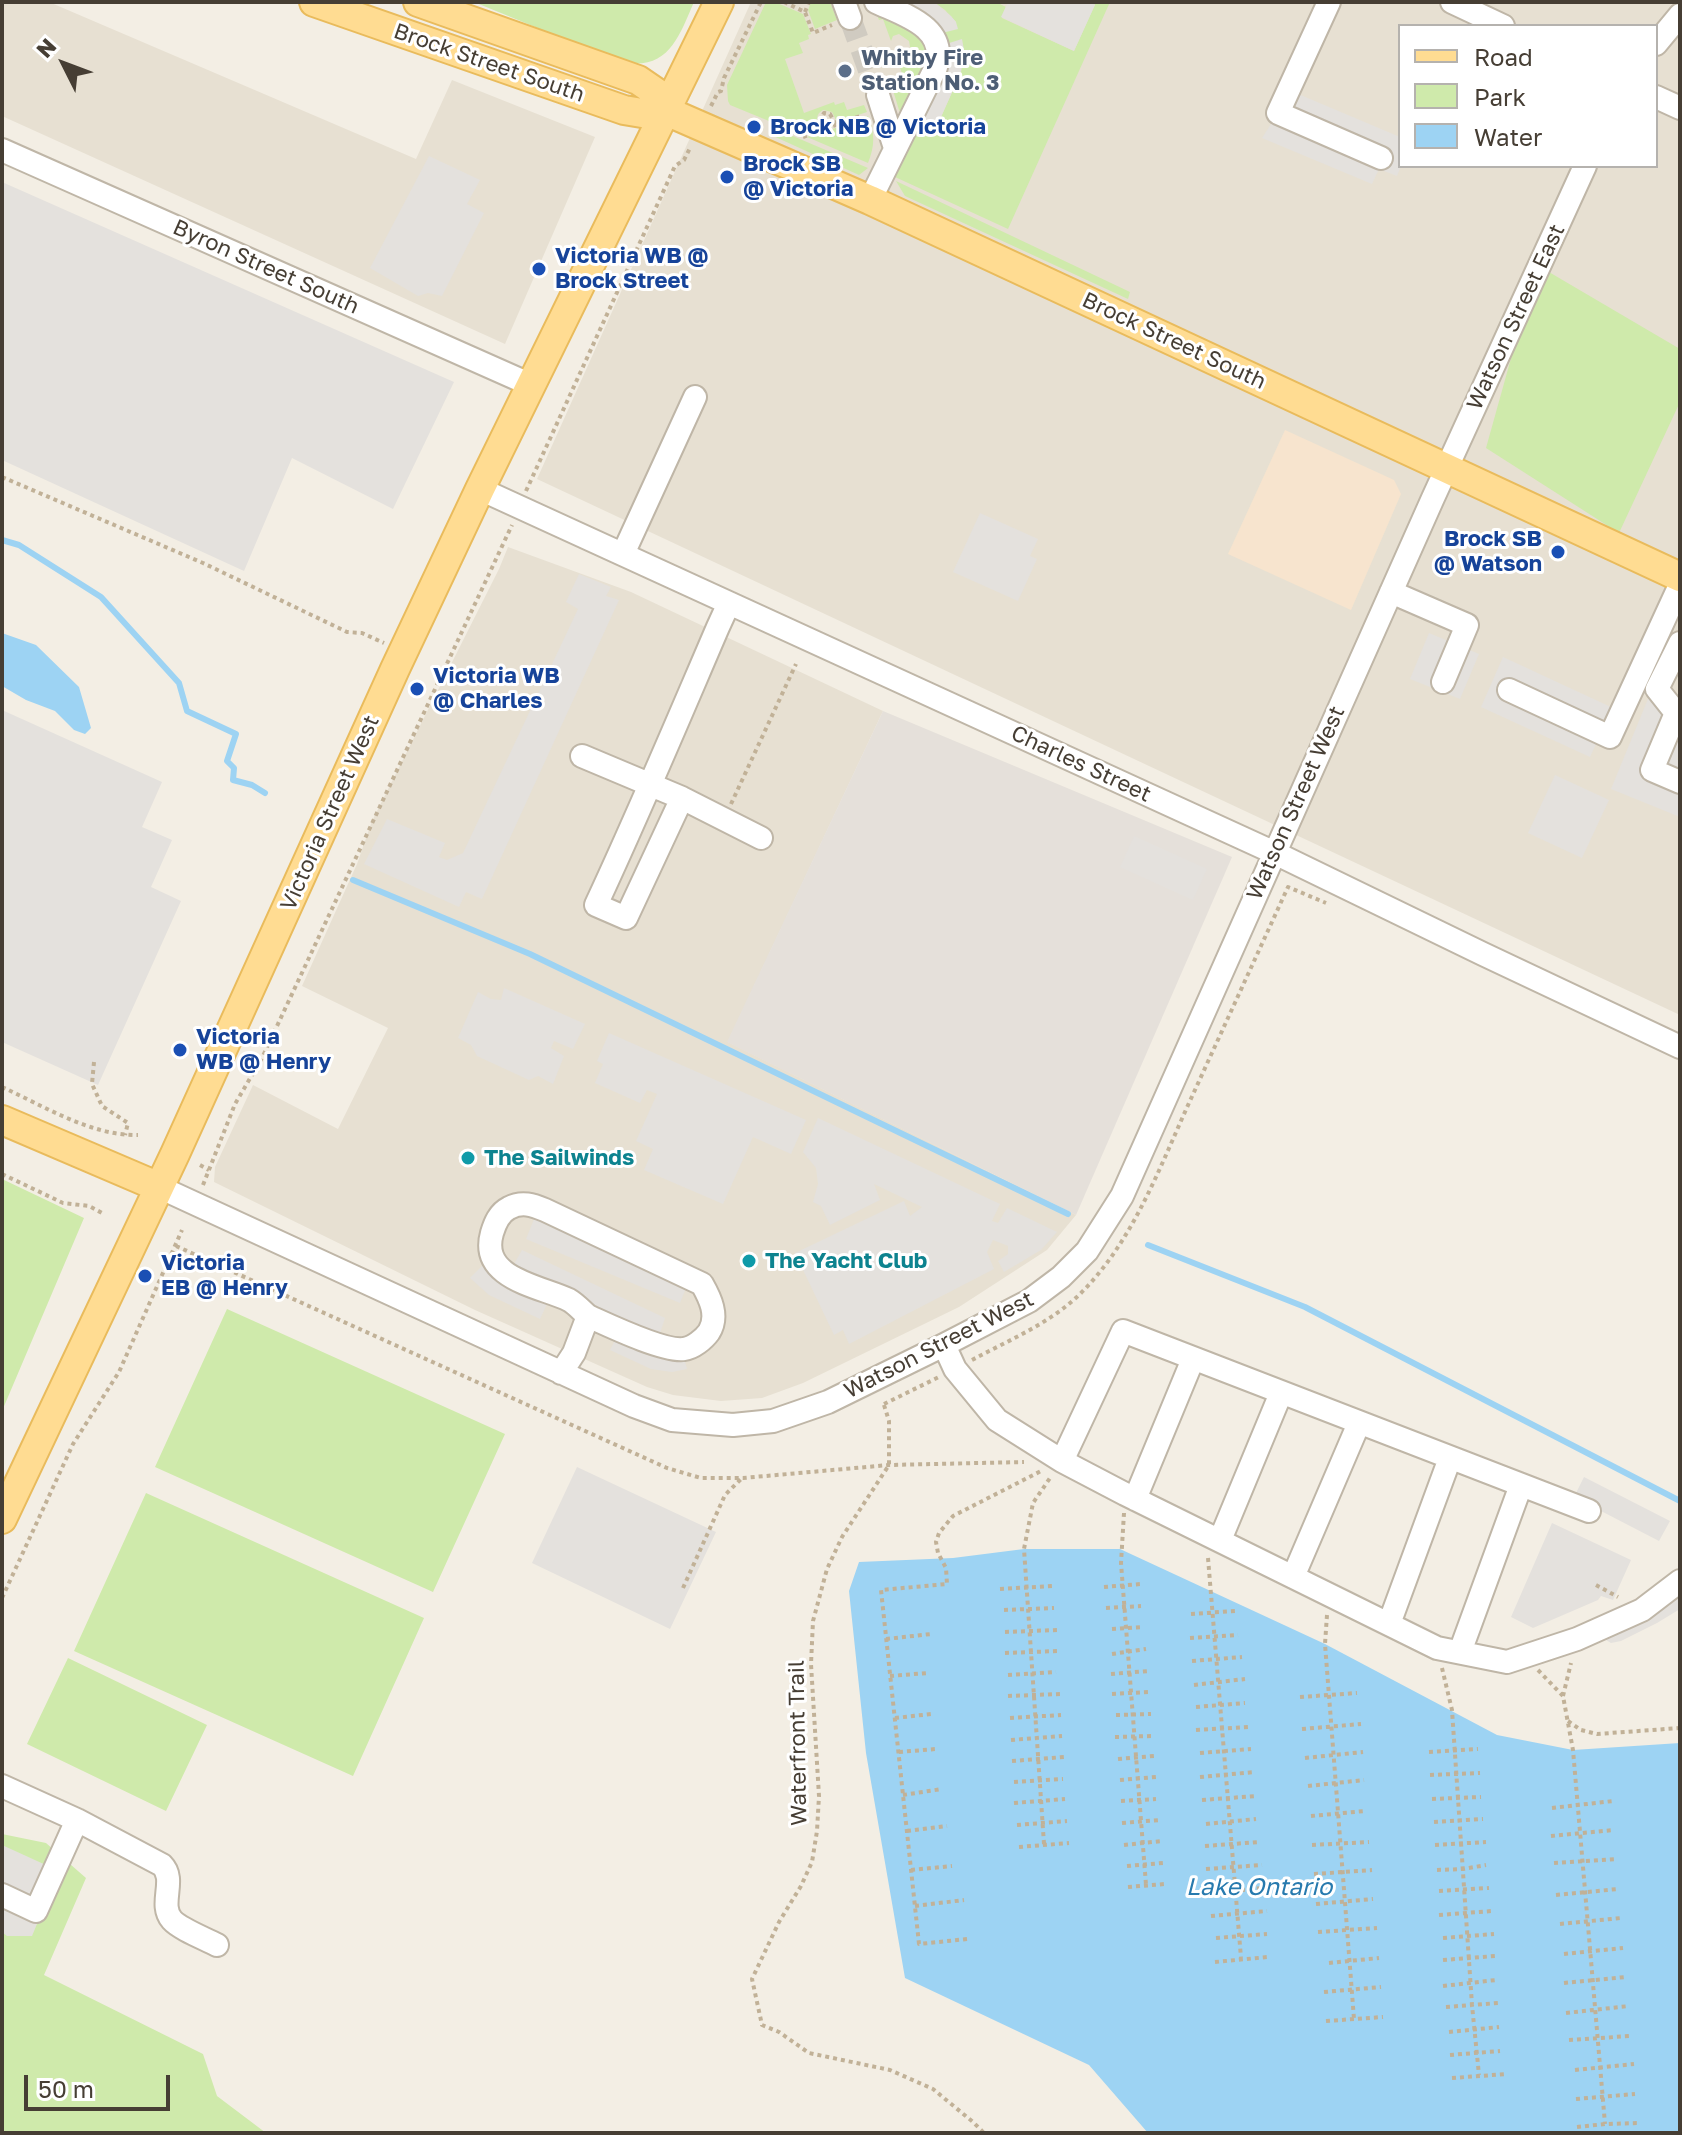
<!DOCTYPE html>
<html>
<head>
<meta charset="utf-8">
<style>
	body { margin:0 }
	#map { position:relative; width:1682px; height:2135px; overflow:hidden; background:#f3eee4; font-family:"Golos Text",sans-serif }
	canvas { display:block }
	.frame { position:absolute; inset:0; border:4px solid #463e34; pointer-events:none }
	.legend { position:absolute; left:1398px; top:24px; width:260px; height:144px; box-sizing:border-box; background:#fff; border:2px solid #b5b2ae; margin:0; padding:10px 14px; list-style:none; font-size:24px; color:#463e34 }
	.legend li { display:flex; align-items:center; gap:16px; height:40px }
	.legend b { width:40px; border:2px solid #b5b2ae }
	.north { position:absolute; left:24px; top:24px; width:80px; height:80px; -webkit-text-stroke:6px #fff; paint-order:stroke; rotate:312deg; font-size:22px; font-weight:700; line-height:32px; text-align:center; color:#463e34 }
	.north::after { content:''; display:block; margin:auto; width:28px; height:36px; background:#463e34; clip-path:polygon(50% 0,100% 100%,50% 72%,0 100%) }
	.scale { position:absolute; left:24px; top:2075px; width:146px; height:36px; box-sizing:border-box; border:4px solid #463e34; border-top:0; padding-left:10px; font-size:24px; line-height:28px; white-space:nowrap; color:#463e34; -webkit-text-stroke:6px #fff; paint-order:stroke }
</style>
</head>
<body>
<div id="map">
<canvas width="1682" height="2135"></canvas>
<div class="frame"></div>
<ul class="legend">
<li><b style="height:10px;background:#ffdc92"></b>Road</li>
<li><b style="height:22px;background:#cfeaab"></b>Park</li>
<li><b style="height:22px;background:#9dd3f3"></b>Water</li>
</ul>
<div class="north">N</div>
<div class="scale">50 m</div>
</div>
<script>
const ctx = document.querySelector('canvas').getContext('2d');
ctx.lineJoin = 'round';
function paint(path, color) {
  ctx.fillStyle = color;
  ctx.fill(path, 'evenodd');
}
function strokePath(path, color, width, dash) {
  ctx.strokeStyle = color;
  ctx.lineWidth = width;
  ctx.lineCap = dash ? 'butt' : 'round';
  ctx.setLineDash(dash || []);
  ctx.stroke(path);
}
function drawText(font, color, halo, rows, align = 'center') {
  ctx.font = font + ' "Golos Text",sans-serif';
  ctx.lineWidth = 6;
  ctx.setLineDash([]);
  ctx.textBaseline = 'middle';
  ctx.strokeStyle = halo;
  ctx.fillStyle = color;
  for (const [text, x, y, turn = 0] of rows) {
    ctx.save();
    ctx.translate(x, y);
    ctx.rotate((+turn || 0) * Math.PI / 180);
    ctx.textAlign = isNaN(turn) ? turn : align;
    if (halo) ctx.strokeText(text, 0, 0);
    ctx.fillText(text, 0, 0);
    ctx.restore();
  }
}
const residential = new Path2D(`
	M 2,2 L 49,2 L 416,159 L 452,80 L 595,137 L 505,344 L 2,116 Z
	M 751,2 L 1680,2 L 1680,1015 L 537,479 ZM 1400,26 L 1656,26 L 1656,166 L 1400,166 Z
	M 508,547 L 631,592 L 883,711 L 728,1042 L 1076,1215 L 1047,1250 L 959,1307 L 803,1383 L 762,1398 L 721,1401 L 673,1395 L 647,1387 L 475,1310 L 214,1182 L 215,1167 L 253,1085 L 338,1129 L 388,1028 L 302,986 L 357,864 L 372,821 L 499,569 Z`);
const commercial = new Path2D(`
	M 1285,430 L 1394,480 L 1401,494 L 1351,610 L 1228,554 Z`);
const industrial = new Path2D(`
	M 883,711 L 1232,857 L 1076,1215 L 727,1042 Z`);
const green = new Path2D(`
	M 474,2 L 694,2 C 678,39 668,71 621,62 Z
	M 766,2 L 775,2 L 803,14 L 811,34 L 808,35 L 809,39 L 799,43 L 803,53 L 785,59 L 804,113 L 834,102 L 835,105 L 844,102 L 847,110 L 864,105 L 867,112 L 837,122 L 832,112 L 823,110 C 815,114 817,121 819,128 L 803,135 L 730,105 L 728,101 L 727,85 Z
	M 811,2 L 830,2 L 837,20 L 815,29 L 808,10 Z
	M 934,2 L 996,2 L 1006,7 L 1002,18 L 1074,51 L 1096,2 L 1110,2 L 1008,229 L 895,177 L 897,170 L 919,123 L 922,120 L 937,126 L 961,72 L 963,44 L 946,44 L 942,33 L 956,22 L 945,10 Z
	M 876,12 C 888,18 901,22 912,29 C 946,49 915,87 902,113 L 899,110 L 892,87 L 905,82 L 897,59 L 911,53 L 909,41 L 899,34 L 893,36 L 891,41 L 883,19 L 879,20 Z
	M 868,116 C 875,134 875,145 868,163 L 807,137 L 842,126 L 848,131 L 859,130 L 864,126 L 864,117 Z
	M 774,128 L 868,168 L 859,175 L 771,135 Z
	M 896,181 L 1130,292 L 1128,299 L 905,196 Z
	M 1537,265 L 1680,349 L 1680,402 L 1619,533 L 1486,448 Z
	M 2,1179 L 84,1218 L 2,1411 Z
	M 227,1309 L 505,1434 L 433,1592 L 155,1467 Z
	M 146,1493 L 424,1618 L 353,1776 L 74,1651 Z
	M 68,1658 L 207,1725 L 166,1811 L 27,1744 Z
	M 2,1834 L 46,1843 L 86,1878 L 44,1975 L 203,2054 L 217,2096 L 266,2133 L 2,2133 Z`);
const parking = new Path2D(`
	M 899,2 L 934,2 L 951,16 L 956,22 L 958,29 L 942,33 Z
	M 1008,2 L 1087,2 L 1095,5 L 1074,51 L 1001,17 Z
	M 962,39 L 964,50 L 961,72 L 937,126 L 922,120 L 945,70 L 946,44 Z
	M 1284,88 L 1400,137 L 1401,166 L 1397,176 L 1379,169 L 1372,184 L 1262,138 L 1278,113 Z
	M 429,156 L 480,180 L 467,204 L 484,213 L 442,296 L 428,293 L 418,296 L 370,268 Z
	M 2,182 L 454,382 L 393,509 L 292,458 L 244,571 L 2,460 Z
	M 980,513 L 1038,539 L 1030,556 L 1037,559 L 1018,601 L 953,572 Z
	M 579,574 L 611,587 L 606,596 L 619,600 L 482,899 L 466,892 L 459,907 L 364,864 L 387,819 L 445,843 L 439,857 L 447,860 L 463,853 L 578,609 L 566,602 Z
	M 1429,633 L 1479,654 L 1460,699 L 1410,679 Z
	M 1503,657 L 1613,708 L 1590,757 L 1481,707 Z
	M 1650,694 L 1680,706 L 1680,752 L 1677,759 L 1680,761 L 1680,817 L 1611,789 Z
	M 2,710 L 162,782 L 142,827 L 172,840 L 151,887 L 181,901 L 98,1085 L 2,1042 Z
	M 1555,775 L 1609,800 L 1582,858 L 1528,833 Z
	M 1134,836 L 1207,869 L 1193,900 L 1120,867 Z
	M 504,988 L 585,1024 L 573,1049 L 554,1041 L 551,1048 L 564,1056 L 553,1084 L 538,1076 L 529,1080 L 477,1056 L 471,1045 L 458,1038 L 478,992 L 491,999 L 501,1000 Z
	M 609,1033 L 806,1120 L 791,1154 L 753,1137 L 723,1204 L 644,1170 L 653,1149 L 636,1141 L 657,1094 L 647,1090 L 640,1103 L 595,1083 L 603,1064 L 597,1061 Z
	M 818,1118 L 1000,1204 L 992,1221 L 998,1223 L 1007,1208 L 1057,1232 L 1041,1250 L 1004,1272 L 998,1261 L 1008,1254 L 1008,1246 L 993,1240 L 987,1252 L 994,1269 L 849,1344 L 843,1330 L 834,1335 L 795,1253 L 904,1201 L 910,1216 L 922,1207 L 874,1184 L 880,1200 L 830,1225 L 821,1206 L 813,1202 L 818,1184 L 816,1168 L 803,1152 Z
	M 534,1219 L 688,1283 L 680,1303 L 526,1239 Z
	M 522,1250 L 665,1318 L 660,1333 L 667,1339 L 679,1338 L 687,1369 L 672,1372 L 651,1369 L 610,1350 L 617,1336 L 547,1304 L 540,1319 L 489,1295 L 470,1278 L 493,1255 L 514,1264 Z
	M 577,1467 L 716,1532 L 670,1629 L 532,1563 Z
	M 1584,1477 L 1670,1521 L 1659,1541 L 1574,1497 Z
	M 1552,1523 L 1631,1560 L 1613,1600 L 1601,1596 L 1598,1600 L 1533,1628 L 1511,1617 Z
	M 1680,1594 L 1680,1609 L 1657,1623 L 1621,1641 L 1611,1643 L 1601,1637 Z
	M 2,1845 L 59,1871 L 32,1936 L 7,1936 L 2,1932 Z`);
const water = new Path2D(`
	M 2,633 L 36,645 L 79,687 L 91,728 L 85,734 L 74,730 L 55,711 L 26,700 L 2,686 Z
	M 1024,1549 L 1120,1549 L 1325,1644 L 1497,1735 L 1573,1750 L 1680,1743 L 1680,2133 L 1148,2133 L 1089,2065 L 905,1978 L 866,1753 L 849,1591 L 859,1562 L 953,1558 Z`);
const stream = new Path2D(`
	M 2,540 L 19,545 L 101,597 L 179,683 L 187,711 L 236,734 L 227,761 L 234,768 L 233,780 L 252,785 L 265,793
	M 353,880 L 530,954 L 1068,1214
	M 1148,1245 L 1305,1307 L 1680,1501`);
const minorTunnel = new Path2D(`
	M 850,18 L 878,95`);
const path = new Path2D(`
	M 784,2 L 805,12 L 813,33 L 832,25
	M 805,12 L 809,2
	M 711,106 L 718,92 L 721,91 L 724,78 L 761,2
	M 822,129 L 819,121 L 824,113 L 830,114 L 836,125
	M 803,137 L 863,115
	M 2,477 L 203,563 L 347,632 L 362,633 L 384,643
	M 526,491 L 675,166 L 684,160 L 691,146
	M 731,804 L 796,664
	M 94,1062 L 92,1084 L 102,1106 L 128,1123 L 125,1135
	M 2,1087 C 44,1106 91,1136 138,1135
	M 200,1165 L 209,1170
	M 2,1174 L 63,1203 L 89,1206 L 102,1213
	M 203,1185 L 235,1104 L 262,1058 L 512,525
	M 176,1246 L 667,1468 L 701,1478 L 743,1478 L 889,1465 L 1024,1462
	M 972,1360 C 1009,1340 1051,1323 1081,1293 C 1133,1241 1159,1169 1189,1103 C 1222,1031 1255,959 1288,887 L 1326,903
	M 884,1404 L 939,1377
	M 884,1405 L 889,1421 L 889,1465 L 842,1537 L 827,1569 L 813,1621 L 811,1664 L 819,1796 L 817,1831 L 812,1862 L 801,1886 L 779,1922 L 752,1979 L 762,2025 L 779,2032 L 809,2053 L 890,2070 L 933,2089 L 973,2122 L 984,2133
	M 1124,1513 L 1121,1563 L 1146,1885
	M 1208,1558 L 1241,1958
	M 1596,1585 L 1618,1597
	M 1104,1587 L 1141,1584
	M 683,1588 L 725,1495 L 741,1479
	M 1000,1589 L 1053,1586
	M 2,1598 L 73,1444 L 119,1372 L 182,1230
	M 1106,1608 L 1141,1606
	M 1004,1610 L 1054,1608
	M 1191,1614 L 1235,1611
	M 1327,1615 L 1325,1644 L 1354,2019
	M 1112,1629 L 1143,1627
	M 1005,1632 L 1057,1630
	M 1190,1638 L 1238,1635
	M 886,1639 L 931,1634
	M 1005,1653 L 1058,1651
	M 1112,1654 L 1146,1649
	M 1192,1661 L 1242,1657
	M 1442,1668 L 1452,1710 L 1472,2005 L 1479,2075
	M 1538,1670 L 1563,1696 L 1573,1750 L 1605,2124
	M 1111,1674 L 1149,1671
	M 1008,1675 L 1056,1672
	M 890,1676 L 928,1673
	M 1194,1685 L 1245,1679
	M 1112,1694 L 1148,1692
	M 1008,1696 L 1060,1694
	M 1563,1696 L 1571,1663
	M 1300,1697 L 1357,1693
	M 1196,1707 L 1245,1703
	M 1116,1715 L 1151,1714
	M 895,1718 L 931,1714
	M 1010,1718 L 1061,1715
	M 1568,1721 L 1581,1730 L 1597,1734 L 1680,1728
	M 1302,1729 L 1361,1724
	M 1196,1730 L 1248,1727
	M 1115,1737 L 1153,1736
	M 1011,1740 L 1062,1736
	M 899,1752 L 936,1749
	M 1429,1752 L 1478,1749
	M 1200,1753 L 1251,1749
	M 1305,1758 L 1363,1752
	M 1118,1759 L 1154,1756
	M 1012,1761 L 1064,1757
	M 1430,1775 L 1480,1773
	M 1200,1777 L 1255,1772
	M 1120,1780 L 1156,1777
	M 1014,1782 L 1063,1779
	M 1308,1786 L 1364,1780
	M 903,1795 L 942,1789
	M 1432,1799 L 1481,1797
	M 1202,1800 L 1256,1796
	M 1121,1801 L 1156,1799
	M 1014,1803 L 1065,1799
	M 1552,1808 L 1613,1801
	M 1311,1816 L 1365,1811
	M 1434,1822 L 1483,1819
	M 1122,1823 L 1160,1820
	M 1206,1824 L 1256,1819
	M 1017,1825 L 1067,1821
	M 907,1831 L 947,1826
	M 1551,1836 L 1614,1830
	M 1044,1844 L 1024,1549 L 1033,1503 L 1050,1478
	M 1124,1845 L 1162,1841
	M 1312,1845 L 1369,1842
	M 1435,1845 L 1486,1842
	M 1205,1846 L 1259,1842
	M 1019,1847 L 1069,1843
	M 1554,1863 L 1616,1859
	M 1127,1866 L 1163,1863
	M 1206,1869 L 1262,1865
	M 911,1870 L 952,1866
	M 1437,1870 L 1463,1869 L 1486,1865
	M 1314,1874 L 1372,1870
	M 1128,1887 L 1165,1884
	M 1439,1891 L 1489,1888
	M 1209,1893 L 1263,1888
	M 1556,1895 L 1618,1889
	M 1316,1904 L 1373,1899
	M 915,1906 L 964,1900
	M 1439,1915 L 1492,1911
	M 1211,1916 L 1267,1911
	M 1560,1924 L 1621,1918
	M 1318,1932 L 1377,1928
	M 1216,1938 L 1267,1934
	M 1443,1938 L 1494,1934
	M 967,1939 L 919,1944 L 881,1590 L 947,1584 L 946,1568 L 938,1553 L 936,1542 L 939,1533 L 953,1516 L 1043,1470
	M 1564,1954 L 1623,1948
	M 1443,1960 L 1495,1956
	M 1215,1962 L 1268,1957
	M 1329,1963 L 1379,1958
	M 1564,1983 L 1626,1977
	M 1443,1986 L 1496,1980
	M 1324,1992 L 1381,1987
	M 1446,2007 L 1498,2003
	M 1566,2013 L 1629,2006
	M 1326,2021 L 1383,2017
	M 1449,2032 L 1499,2027
	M 1569,2040 L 1630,2036
	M 1450,2055 L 1500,2051
	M 1575,2070 L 1634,2064
	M 1452,2078 L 1507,2074
	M 1576,2099 L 1635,2094
	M 1577,2127 L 1605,2124 L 1638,2123`);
const minor = new Path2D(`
	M 844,2 L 850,18
	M 1329,2 L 1278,113 L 1381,158
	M 1452,2 L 1503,26
	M 1656,44 L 1680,15
	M 878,95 L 895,148
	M 1656,97 L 1680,108
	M 2,150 L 529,384
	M 870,200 L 936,67 C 948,27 904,15 876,2
	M 480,489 L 1275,853 L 1483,954 L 1680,1047
	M 623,554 L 695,397
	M 1391,592 L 1467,625 L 1443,682
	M 1680,643 L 1657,689 L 1676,713 L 1652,770 L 1680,782
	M 1509,690 L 1610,737 L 1680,585
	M 582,756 L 682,798 L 626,918 L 596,905 C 639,813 678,720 718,627 L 729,603
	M 682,798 L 761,838
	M 159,1187 L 634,1406 L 672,1420 L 733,1425 L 773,1421 L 828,1402 L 944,1345 L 1029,1301 L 1061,1277 L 1087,1251 L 1122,1196 L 1433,498 L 1585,166
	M 944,1345 L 955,1369 L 997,1420 L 1062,1461 L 1125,1494 L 1437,1648 L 1507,1662 L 1577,1639 L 1642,1610 L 1680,1581
	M 561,1373 L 574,1353 L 588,1316 C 582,1311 576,1304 569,1300 C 540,1286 479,1279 492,1233 C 495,1223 499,1213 509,1208 C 522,1201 533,1205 545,1210 L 702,1284 C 710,1298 719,1316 709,1332 C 704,1339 693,1348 684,1349 C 664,1352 608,1325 588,1316
	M 1062,1461 L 1123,1331 L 1589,1511
	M 1135,1499 L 1193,1359
	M 1220,1540 L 1281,1393
	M 1293,1577 L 1359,1423
	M 1389,1624 L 1450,1458
	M 1460,1652 L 1521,1485
	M 2,1786 L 77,1820 L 36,1911 L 2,1895
	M 77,1820 L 162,1865 C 177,1880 158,1904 172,1920 C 180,1929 206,1939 217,1945`);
const major = new Path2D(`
	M 314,2 L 624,110 L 648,114 L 666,111 L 870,200 L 1680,577
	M 418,2 L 638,80 L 657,93 L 666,111
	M 2,1120 L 159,1187
	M 2,1519 L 175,1154 L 395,669 L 480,489 L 719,2`);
const markers = [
	[845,71,8,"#5c6f8a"],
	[754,127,8,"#1a4fb4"],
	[727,177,8,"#1a4fb4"],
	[539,269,8,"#1a4fb4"],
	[1558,552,8,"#1a4fb4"],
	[417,689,8,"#1a4fb4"],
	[180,1050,8,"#1a4fb4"],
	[468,1158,8,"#0f9aa8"],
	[749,1261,8,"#0f9aa8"],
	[145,1276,8,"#1a4fb4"]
];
const serviceNames = [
	["Whitby Fire",861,58],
	["Station No. 3",861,83]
];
const streetNames = [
	["Brock Street South",489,63,19],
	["Byron Street South",266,267,24],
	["Watson Street East",1516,317,-65],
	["Brock Street South",1174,341,25],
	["Charles Street",1081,764,25],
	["Watson Street West",1296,803,-66],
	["Victoria Street West",330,813,-66],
	["Watson Street West",939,1345,-27],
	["Waterfront Trail",798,1743,-91]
];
const transitNames = [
	["Brock NB @ Victoria",770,127],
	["Brock SB",743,164],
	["@ Victoria",743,189],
	["Victoria WB @",555,256],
	["Brock Street",555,281],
	["Brock SB",1542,539,"right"],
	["@ Watson",1542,564,"right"],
	["Victoria WB",433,676],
	["@ Charles",433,701],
	["Victoria",196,1037],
	["WB @ Henry",196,1062],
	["Victoria",161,1263],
	["EB @ Henry",161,1288]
];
const cultureNames = [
	["The Sailwinds",484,1158],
	["The Yacht Club",765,1261]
];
const waterNames = [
	["Lake Ontario",1259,1887]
];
paint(residential, '#e7e0d2');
paint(commercial, '#f7e4ce');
paint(industrial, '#e5e0da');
paint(green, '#cfeaab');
paint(parking, '#e4e1dd');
paint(water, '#9dd3f3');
strokePath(stream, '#9dd3f3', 6);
strokePath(minorTunnel, '#d0cbc1', 22, [22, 11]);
strokePath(minor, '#bfb6a7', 26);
strokePath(major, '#e9bb5c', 32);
strokePath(path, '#c1b197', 4, [4, 4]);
strokePath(minor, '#fff', 22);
strokePath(major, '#ffdc92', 28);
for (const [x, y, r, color] of markers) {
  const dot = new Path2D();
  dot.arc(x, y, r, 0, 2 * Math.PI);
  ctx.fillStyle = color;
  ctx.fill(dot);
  strokePath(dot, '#fff', 3);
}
drawText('bold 22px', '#4e5e75', '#fff', serviceNames, 'left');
drawText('22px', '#463e34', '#fff', streetNames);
drawText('bold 22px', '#164399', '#fff', transitNames, 'left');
drawText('bold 22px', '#0d838f', '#fff', cultureNames, 'left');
drawText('italic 24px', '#277aae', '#fff', waterNames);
</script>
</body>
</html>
